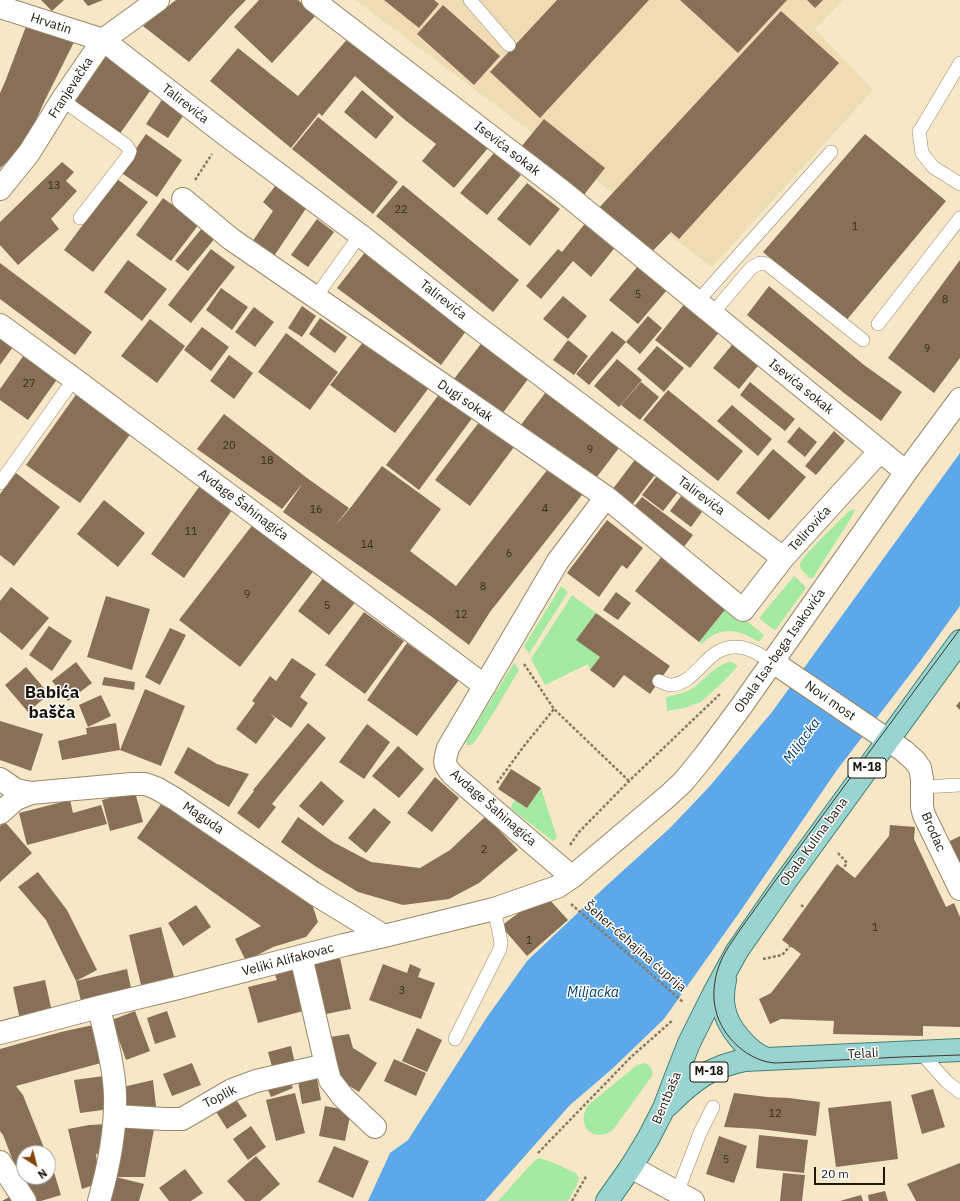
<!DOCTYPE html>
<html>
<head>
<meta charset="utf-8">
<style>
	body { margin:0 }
	#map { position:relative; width:960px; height:1201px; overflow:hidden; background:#f7e7c6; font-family:"IBM Plex Sans",sans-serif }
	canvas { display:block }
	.north { position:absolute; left:16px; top:1145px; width:40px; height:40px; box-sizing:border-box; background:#fff; border:1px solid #a4a29d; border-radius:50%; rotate:144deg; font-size:11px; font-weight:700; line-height:16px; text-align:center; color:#1c170b }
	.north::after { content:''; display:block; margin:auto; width:14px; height:18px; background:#844608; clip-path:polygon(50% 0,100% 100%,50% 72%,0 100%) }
	.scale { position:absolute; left:814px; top:1167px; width:71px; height:18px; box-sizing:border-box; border:2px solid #1c170b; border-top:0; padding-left:5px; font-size:12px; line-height:14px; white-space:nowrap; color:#1c170b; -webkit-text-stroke:3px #fff; paint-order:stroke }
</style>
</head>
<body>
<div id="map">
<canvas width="960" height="1201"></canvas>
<div class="north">N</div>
<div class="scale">20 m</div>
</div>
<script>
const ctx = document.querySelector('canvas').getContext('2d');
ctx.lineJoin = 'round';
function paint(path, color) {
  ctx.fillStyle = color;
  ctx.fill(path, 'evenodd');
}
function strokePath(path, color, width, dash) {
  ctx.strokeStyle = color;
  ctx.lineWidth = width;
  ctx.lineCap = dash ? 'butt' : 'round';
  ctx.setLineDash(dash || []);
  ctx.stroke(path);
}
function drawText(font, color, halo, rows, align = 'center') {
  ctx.font = font + ' "IBM Plex Sans",sans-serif';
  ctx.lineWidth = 3;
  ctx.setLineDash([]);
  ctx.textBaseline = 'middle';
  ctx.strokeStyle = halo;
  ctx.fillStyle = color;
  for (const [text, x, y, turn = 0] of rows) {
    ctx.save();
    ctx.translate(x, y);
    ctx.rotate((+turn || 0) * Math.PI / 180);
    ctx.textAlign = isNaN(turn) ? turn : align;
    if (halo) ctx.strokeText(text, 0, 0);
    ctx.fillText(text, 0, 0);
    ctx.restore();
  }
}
const built = new Path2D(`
	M 355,0 L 843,0 L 815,29 L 873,90 L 712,267 Z`);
const green = new Path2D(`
	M 853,509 L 855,510 L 851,518 L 814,576 L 813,578 L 810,578 C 807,575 801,571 800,566 C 798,559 841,520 848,512 Z
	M 794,576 L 805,586 L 806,588 L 777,628 L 774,630 L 761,620 L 760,617 Z
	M 561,586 L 568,592 L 529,654 L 524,646 Z
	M 572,595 L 596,613 L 577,640 L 600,657 L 590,670 L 588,664 L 545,685 L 531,659 Z
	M 728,606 L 764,635 L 759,642 C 738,629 721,625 702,644 L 699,642 Z
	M 728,662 L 732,662 L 738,666 L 724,681 L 701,702 L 684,708 L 667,711 L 666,697 C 675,695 685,693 693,688 C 705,679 714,667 728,662 Z
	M 514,663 L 519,670 L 494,712 L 476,740 L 471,745 L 467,745 L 466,740 Z
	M 541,788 L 557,837 L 553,841 L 510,808 L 515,800 L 527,808 Z
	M 643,1063 C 651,1064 653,1069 652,1076 L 613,1130 C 594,1144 575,1126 588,1105 L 636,1066 Z
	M 539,1158 L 549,1161 L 576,1173 L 579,1178 L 577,1185 L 568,1201 L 498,1201 L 534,1161 Z`);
const water = new Path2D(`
	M 960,453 L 960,606 L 921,660 L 837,770 L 739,913 L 664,1019 L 612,1069 L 570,1105 L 485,1201 L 368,1201 L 390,1153 L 408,1140 L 487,1017 L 527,961 L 605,887 L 670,828 L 709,787 L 772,712 Z`);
const building = new Path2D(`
	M 41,0 L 64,0 L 52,11 Z
	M 83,0 L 103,0 L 88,6 Z
	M 176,0 L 246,0 L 236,10 L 189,62 L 143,26 Z
	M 259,0 L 298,0 L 316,15 L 272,63 L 234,27 Z
	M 384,0 L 434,0 L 439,4 L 419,28 Z
	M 557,0 L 649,0 L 540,118 L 490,72 Z
	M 680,0 L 787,0 L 738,53 Z
	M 807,0 L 823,0 L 815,8 Z
	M 443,5 L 500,56 L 474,85 L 417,34 Z
	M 781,11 L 839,63 L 679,239 L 671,232 L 646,258 L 596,211 Z
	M 28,21 L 76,38 L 45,100 L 24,147 L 0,168 L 0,93 L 5,82 Z
	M 350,36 L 488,148 L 454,188 L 422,161 L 436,144 L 405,120 L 355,76 L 322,116 L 319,113 L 291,148 L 210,81 L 238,48 L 298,96 Z
	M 106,50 L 155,84 L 119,135 L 70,101 Z
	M 362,90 L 394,117 L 376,139 L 344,112 Z
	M 165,95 L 187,110 L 168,138 L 146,124 Z
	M 318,117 L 398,182 L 373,214 L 292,149 Z
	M 544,119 L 605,168 L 583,196 L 521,147 Z
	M 146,134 L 182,160 L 157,197 L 120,172 Z
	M 865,134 L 946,201 L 845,322 L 763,252 Z
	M 494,153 L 521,175 L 487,215 L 460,193 Z
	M 62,162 L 74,172 L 66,181 L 77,191 L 51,219 L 59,229 L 18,265 L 0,245 L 0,222 Z
	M 117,179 L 148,202 L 93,272 L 64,250 Z
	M 279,181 L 309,204 L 270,262 L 248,248 L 273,211 L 263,202 Z
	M 527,183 L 560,209 L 530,246 L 497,219 Z
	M 403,185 L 519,280 L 493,312 L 376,216 Z
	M 163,198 L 199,224 L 171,261 L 136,235 Z
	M 317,219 L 334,232 L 308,267 L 291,255 Z
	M 587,221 L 617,245 L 591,277 L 573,261 L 541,299 L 526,286 L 558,249 L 562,252 Z
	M 203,227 L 216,237 L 188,271 L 175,261 Z
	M 211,249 L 235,267 L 191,323 L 168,305 Z
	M 366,251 L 469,327 L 441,365 L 337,288 Z
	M 128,260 L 167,289 L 142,321 L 104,292 Z
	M 960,260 L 960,358 L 934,393 L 888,358 Z
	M 0,263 L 92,332 L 75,355 L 0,299 Z
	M 638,266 L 667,290 L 638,324 L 609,300 Z
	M 769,286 L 864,365 L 902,392 L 881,421 L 844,393 L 747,315 Z
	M 221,288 L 248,307 L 232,330 L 206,310 Z
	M 563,296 L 587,316 L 568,339 L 543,319 Z
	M 686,302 L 721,330 L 690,368 L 655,340 Z
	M 302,306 L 316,316 L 302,337 L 288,328 Z
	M 254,307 L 274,322 L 255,347 L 235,332 Z
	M 648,316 L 662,328 L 640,354 L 626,342 Z
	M 320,318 L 347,337 L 335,353 L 309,334 Z
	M 150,319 L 185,346 L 157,383 L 121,356 Z
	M 202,327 L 229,347 L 211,371 L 184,350 Z
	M 612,331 L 626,342 L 589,385 L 576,374 Z
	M 286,333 L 338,372 L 310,410 L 258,372 Z
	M 367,337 L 431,385 L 395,433 L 330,385 Z
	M 0,338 L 13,347 L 0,365 Z
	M 484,340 L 531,375 L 502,414 L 454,379 Z
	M 568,340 L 588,356 L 574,375 L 553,360 Z
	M 736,340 L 762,361 L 739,389 L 713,368 Z
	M 657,346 L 684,368 L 664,392 L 637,369 Z
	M 24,355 L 58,378 L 28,420 L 0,400 L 0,389 Z
	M 229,355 L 253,373 L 234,399 L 210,381 Z
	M 617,359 L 642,380 L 619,407 L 594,386 Z
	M 641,382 L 659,397 L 640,420 L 621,405 Z
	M 750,382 L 795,419 L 785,431 L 740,395 Z
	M 549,388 L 622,444 L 593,482 L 520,426 Z
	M 80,389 L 134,429 L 80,503 L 26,465 Z
	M 668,390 L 743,451 L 718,481 L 643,420 Z
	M 440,393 L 473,417 L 419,490 L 386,465 Z
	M 732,405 L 772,439 L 758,456 L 717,421 Z
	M 224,414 L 307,478 L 349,508 L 334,527 L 351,507 L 382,466 L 441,509 L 410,551 L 456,586 L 548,469 L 582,495 L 490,612 L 469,645 L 432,617 L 283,512 L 303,483 L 282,509 L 197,449 Z
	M 483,417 L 517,443 L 470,506 L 435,480 Z
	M 799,427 L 817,442 L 805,457 L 787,442 Z
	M 834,431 L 845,441 L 816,475 L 805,466 Z
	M 773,449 L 806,477 L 769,520 L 736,493 Z
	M 637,457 L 657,472 L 629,509 L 609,494 Z
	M 660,472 L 681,488 L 663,511 L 642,495 Z
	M 16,473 L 60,507 L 14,566 L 0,555 L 0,494 Z
	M 199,487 L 232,510 L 184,578 L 151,554 Z
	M 681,496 L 702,512 L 691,527 L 670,511 Z
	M 642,497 L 693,535 L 683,548 L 632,509 Z
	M 104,500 L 145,533 L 118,567 L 77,534 Z
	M 607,520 L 643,548 L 627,569 L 622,565 L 599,597 L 567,573 Z
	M 254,523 L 315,569 L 240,667 L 179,620 Z
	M 663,555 L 728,606 L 699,642 L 635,591 Z
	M 324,577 L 357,600 L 329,635 L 298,611 Z
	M 11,587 L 49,618 L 22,650 L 0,632 L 0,601 Z
	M 616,592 L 631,603 L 618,620 L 603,610 Z
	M 106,596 L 150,609 L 132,670 L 87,657 Z
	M 364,612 L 404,641 L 365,694 L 325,665 Z
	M 596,613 L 670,666 L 650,694 L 624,675 L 614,688 L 590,670 L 600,657 L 576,640 Z
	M 49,626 L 72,641 L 52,671 L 29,655 Z
	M 170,628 L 186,635 L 160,685 L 145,677 Z
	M 407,643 L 459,680 L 417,736 L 367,700 Z
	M 292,658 L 316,674 L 300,697 L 308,703 L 291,728 L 269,713 L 275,718 L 256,744 L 236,729 L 255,703 L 252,701 L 270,676 L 276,681 Z
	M 76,662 L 92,683 L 68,701 L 52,681 Z
	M 26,667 L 49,694 L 28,712 L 5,685 Z
	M 104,677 L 135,682 L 134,690 L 102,685 Z
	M 145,689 L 185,706 L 161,766 L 120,750 L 62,760 L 58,741 L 87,734 L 86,728 L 116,723 L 120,750 Z
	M 101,695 L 111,716 L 88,727 L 79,705 Z
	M 960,701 L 960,710 L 956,706 Z
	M 0,721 L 43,734 L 31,771 L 0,760 Z
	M 308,723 L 326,738 L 272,804 L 276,807 L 259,829 L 237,813 L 254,791 L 253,790 Z
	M 367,724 L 390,742 L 364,779 L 339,762 Z
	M 398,746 L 424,769 L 399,798 L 372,776 Z
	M 188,747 L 217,764 L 249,774 L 229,807 L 174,773 Z
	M 511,769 L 541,788 L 527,808 L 498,789 Z
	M 435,777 L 459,798 L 432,832 L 407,813 Z
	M 321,781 L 344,801 L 323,826 L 299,806 Z
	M 135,792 L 143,822 L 110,831 L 102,800 Z
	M 70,800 L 73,813 L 101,805 L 107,824 L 27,845 L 19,813 Z
	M 164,800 L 311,901 L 318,922 L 306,937 L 273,947 L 246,961 L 235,939 L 261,926 L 137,838 Z
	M 374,808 L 391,822 L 366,853 L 348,838 Z
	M 486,816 L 518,850 L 479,883 L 449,899 L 403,905 L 358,892 L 315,866 L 281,842 L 298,817 L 333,842 L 371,862 L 420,868 L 450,850 Z
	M 5,822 L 32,853 L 0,882 L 0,826 Z
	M 890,825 L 915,827 L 914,839 L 946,907 L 954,903 L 960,917 L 960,1027 L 923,1026 L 923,1036 L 833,1034 L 834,1021 L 781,1019 L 770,1024 L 759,999 L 771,993 L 801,954 L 782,940 L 837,864 L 855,878 L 889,836 Z
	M 960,836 L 960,867 L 948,842 Z
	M 38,872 L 67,910 L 97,970 L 76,981 L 127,969 L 132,993 L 82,1005 L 76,981 L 46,920 L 18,887 Z
	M 540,897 L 547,897 L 568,920 L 527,956 L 501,926 Z
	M 196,905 L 211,927 L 183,946 L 168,923 Z
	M 161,927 L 175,981 L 142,989 L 129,935 Z
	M 340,958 L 351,1009 L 321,1015 L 310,965 Z
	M 383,964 L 407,973 L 410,964 L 421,969 L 418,977 L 435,983 L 421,1019 L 369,1000 Z
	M 296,969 L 307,1010 L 258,1023 L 248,987 L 277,980 L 275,975 Z
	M 45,980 L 52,1012 L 20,1020 L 13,987 Z
	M 135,1011 L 150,1051 L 126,1060 L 112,1020 Z
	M 167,1011 L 176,1037 L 155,1044 L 147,1018 Z
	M 93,1025 L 101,1063 L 16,1086 L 23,1095 L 46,1153 L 24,1153 L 24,1163 L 15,1166 L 3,1135 L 0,1131 L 0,1049 L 61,1032 Z
	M 417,1028 L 442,1040 L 427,1072 L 402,1061 Z
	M 349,1034 L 353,1048 L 377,1063 L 359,1092 L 335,1077 L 324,1038 Z
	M 291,1046 L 296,1068 L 274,1074 L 268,1052 Z
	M 394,1059 L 426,1073 L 416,1096 L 384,1081 Z
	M 192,1063 L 201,1085 L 172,1096 L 163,1074 Z
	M 104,1076 L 110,1109 L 80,1113 L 74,1080 Z
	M 288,1077 L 293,1088 L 271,1097 L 266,1085 Z
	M 317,1078 L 321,1100 L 302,1104 L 298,1081 Z
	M 153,1080 L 157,1115 L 126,1112 L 123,1087 Z
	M 933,1089 L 945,1127 L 922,1134 L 911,1095 Z
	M 295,1093 L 305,1133 L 276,1141 L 266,1100 Z
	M 734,1093 L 767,1097 L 789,1098 L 820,1102 L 816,1136 L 759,1129 L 724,1127 Z
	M 233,1095 L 247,1116 L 227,1129 L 213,1107 Z
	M 891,1101 L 898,1159 L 836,1167 L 828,1108 Z
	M 325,1106 L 351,1111 L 345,1141 L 319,1136 Z
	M 121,1123 L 155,1124 L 145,1177 L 116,1177 L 144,1184 L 139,1201 L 108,1201 Z
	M 107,1124 L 107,1152 L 96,1154 L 99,1183 L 82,1189 L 68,1129 L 89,1125 Z
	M 251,1126 L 266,1147 L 248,1160 L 233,1139 Z
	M 759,1135 L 808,1140 L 804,1173 L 756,1168 Z
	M 719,1136 L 747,1146 L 734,1183 L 706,1174 Z
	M 334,1146 L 369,1161 L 353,1198 L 318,1182 Z
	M 256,1156 L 280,1184 L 260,1201 L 245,1201 L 227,1181 Z
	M 960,1163 L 960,1201 L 916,1201 L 907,1184 Z
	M 52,1166 L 61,1195 L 41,1201 L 33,1201 L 25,1177 L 48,1177 L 48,1167 Z
	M 185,1169 L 203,1193 L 191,1201 L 169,1201 L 159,1188 Z
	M 783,1173 L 805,1175 L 802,1201 L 780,1201 Z
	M 885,1191 L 888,1201 L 869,1201 L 868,1195 Z
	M 861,1195 L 863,1201 L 840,1201 Z
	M 11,1196 L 14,1201 L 2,1201 Z`);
const path = new Path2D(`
	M 195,180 L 212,154
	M 524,664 L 554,709 L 629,781
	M 497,783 L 524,746 L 554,709
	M 570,845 L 579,832 L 629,781 L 720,694
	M 838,853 L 847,863 L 843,869
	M 571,904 L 683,1002
	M 801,905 L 805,908
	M 763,959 L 782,955 L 790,946
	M 538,1153 L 631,1057 L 673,1020
	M 572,1201 L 587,1175`);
const lane = new Path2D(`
	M 470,0 L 509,45
	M 960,63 L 919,132 L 922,153 L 933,167 L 960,184
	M 62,100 L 126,145 L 130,151 L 128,156 L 80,218
	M 315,298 L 360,235
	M 697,302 L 831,152
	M 712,314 L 751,268 L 760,263 L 767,264 L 863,340
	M 878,324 L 960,218
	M 0,483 L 74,379
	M 659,681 C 663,682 667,685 671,685 C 697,684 706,646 736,647 C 749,647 762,656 773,662
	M 922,787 L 960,785
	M 455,1039 L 500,949 L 501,942 L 494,909
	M 921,1053 L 947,1082 L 960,1092
	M 677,1193 L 700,1133 L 713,1107`);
const street = new Path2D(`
	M 313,0 L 562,191 L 906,472
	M 0,7 L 103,40 L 226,135 L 360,235 L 472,323 L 783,558
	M 0,189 L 29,153 L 62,100 L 103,40 L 158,0
	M 183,199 L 231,239 L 606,497 L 743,610 L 783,558 L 880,451
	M 0,325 L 74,379 L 485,686
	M 773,662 L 904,751 L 915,761 L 920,768 L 922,779 L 922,807 L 924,815 L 960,889
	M 0,779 L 16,790 L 31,793 L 132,784 L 145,784 L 156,788 L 175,799 L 315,894 L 384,936
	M 0,813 L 16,799 L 31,793
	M 572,877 L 453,775 C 443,764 444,762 448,748 L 558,561 L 606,497
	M 301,956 L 326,1065
	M 99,1007 C 105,1035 114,1065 115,1095 C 116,1131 109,1166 99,1201
	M 0,1033 L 99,1007 L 178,988 L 344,945 L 384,936 L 494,909 L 557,887 L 572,877 L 668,796 L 684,781 L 705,755 L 740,708 L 906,472 L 960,399
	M 115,1116 L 165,1119 L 182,1119 L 232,1090 L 256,1081 L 326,1065 L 330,1080 L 343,1097 L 375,1127
	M 0,1162 L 25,1201
	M 631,1167 L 693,1201`);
const primary = new Path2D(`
	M 725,980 C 723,989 722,998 724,1008 C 727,1027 747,1051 766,1059
	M 667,1106 C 692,1081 709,1067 745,1060 L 960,1050
	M 607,1201 L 631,1167 L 648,1139 L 664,1108 L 675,1079 L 689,1043 L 714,993 L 737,951 L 785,882 L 960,641`);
const tram = new Path2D(`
	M 960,629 C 904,704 849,780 793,856 C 776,880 759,903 742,927 C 733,940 724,952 719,966 C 714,979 712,997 716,1011 C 722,1037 749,1062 776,1063 L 902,1057 L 960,1055`);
const numberNames = [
	["13",54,186],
	["22",401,210],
	["1",855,227],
	["5",638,295],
	["8",945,300],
	["9",927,349],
	["27",29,384],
	["20",229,446],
	["9",590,450],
	["18",267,461],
	["4",545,509],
	["16",316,510],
	["11",191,532],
	["14",367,545],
	["6",509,554],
	["8",483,587],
	["9",247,595],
	["5",327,606],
	["12",461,615],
	["2",484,850],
	["1",875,928],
	["1",529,941],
	["3",402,991],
	["12",775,1114],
	["5",726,1160]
];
const shields = [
	[867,768,38],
	[709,1072,38]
];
const shieldNames = [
	["M-18",867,768],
	["M-18",709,1072]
];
const streetNames = [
	["Hrvatin",51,24,18],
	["Franjevačka",71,88,-57],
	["Talirevića",185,104,38],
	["Isevića sokak",507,149,38],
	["Talirevića",443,300,38],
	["Isevića sokak",801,387,39],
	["Dugi sokak",465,401,34],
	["Talirevića",701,496,37],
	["Avdage Šahinagića",243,505,37],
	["Telirovića",810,529,-48],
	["Obala Isa-bega Isakovića",780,651,-55],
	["Novi most",830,701,35],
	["Avdage Šahinagića",493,808,41],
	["Maguda",203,818,34],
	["Brodac",933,832,66],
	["Obala Kulina bana",814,842,-54],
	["Šeher-ćehajina ćuprija",635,947,41],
	["Veliki Alifakovac",288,960,-15],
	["Telali",863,1054,-3],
	["Toplik",220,1097,-27],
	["Bentbaša",667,1098,-67]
];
const waterNames = [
	["Miljacka",802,741,-54],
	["Miljacka",593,993]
];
const districtNames = [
	["Babića",52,693],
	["bašča",52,713]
];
paint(built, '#efdbb4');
paint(green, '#a5eaa2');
paint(water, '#5da8ea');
paint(building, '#886f58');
strokePath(lane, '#97886a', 14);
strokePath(street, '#97886a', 24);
strokePath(primary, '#428076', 24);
strokePath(path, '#877c66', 2.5, [3, 2]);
strokePath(lane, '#fff', 13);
strokePath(street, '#fff', 22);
strokePath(primary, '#9ad4d0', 22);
strokePath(tram, '#3d3627', 1);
drawText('11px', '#372d1e', null, numberNames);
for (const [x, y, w] of shields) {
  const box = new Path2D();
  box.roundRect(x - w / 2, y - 10, w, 20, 3);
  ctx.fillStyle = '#fff';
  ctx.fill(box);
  strokePath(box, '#1c170b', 1);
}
drawText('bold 12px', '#1c170b', null, shieldNames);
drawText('13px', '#1c170b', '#fff', streetNames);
drawText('italic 14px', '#013c67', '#fff', waterNames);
drawText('bold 17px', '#1c170b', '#fff', districtNames);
</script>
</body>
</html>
